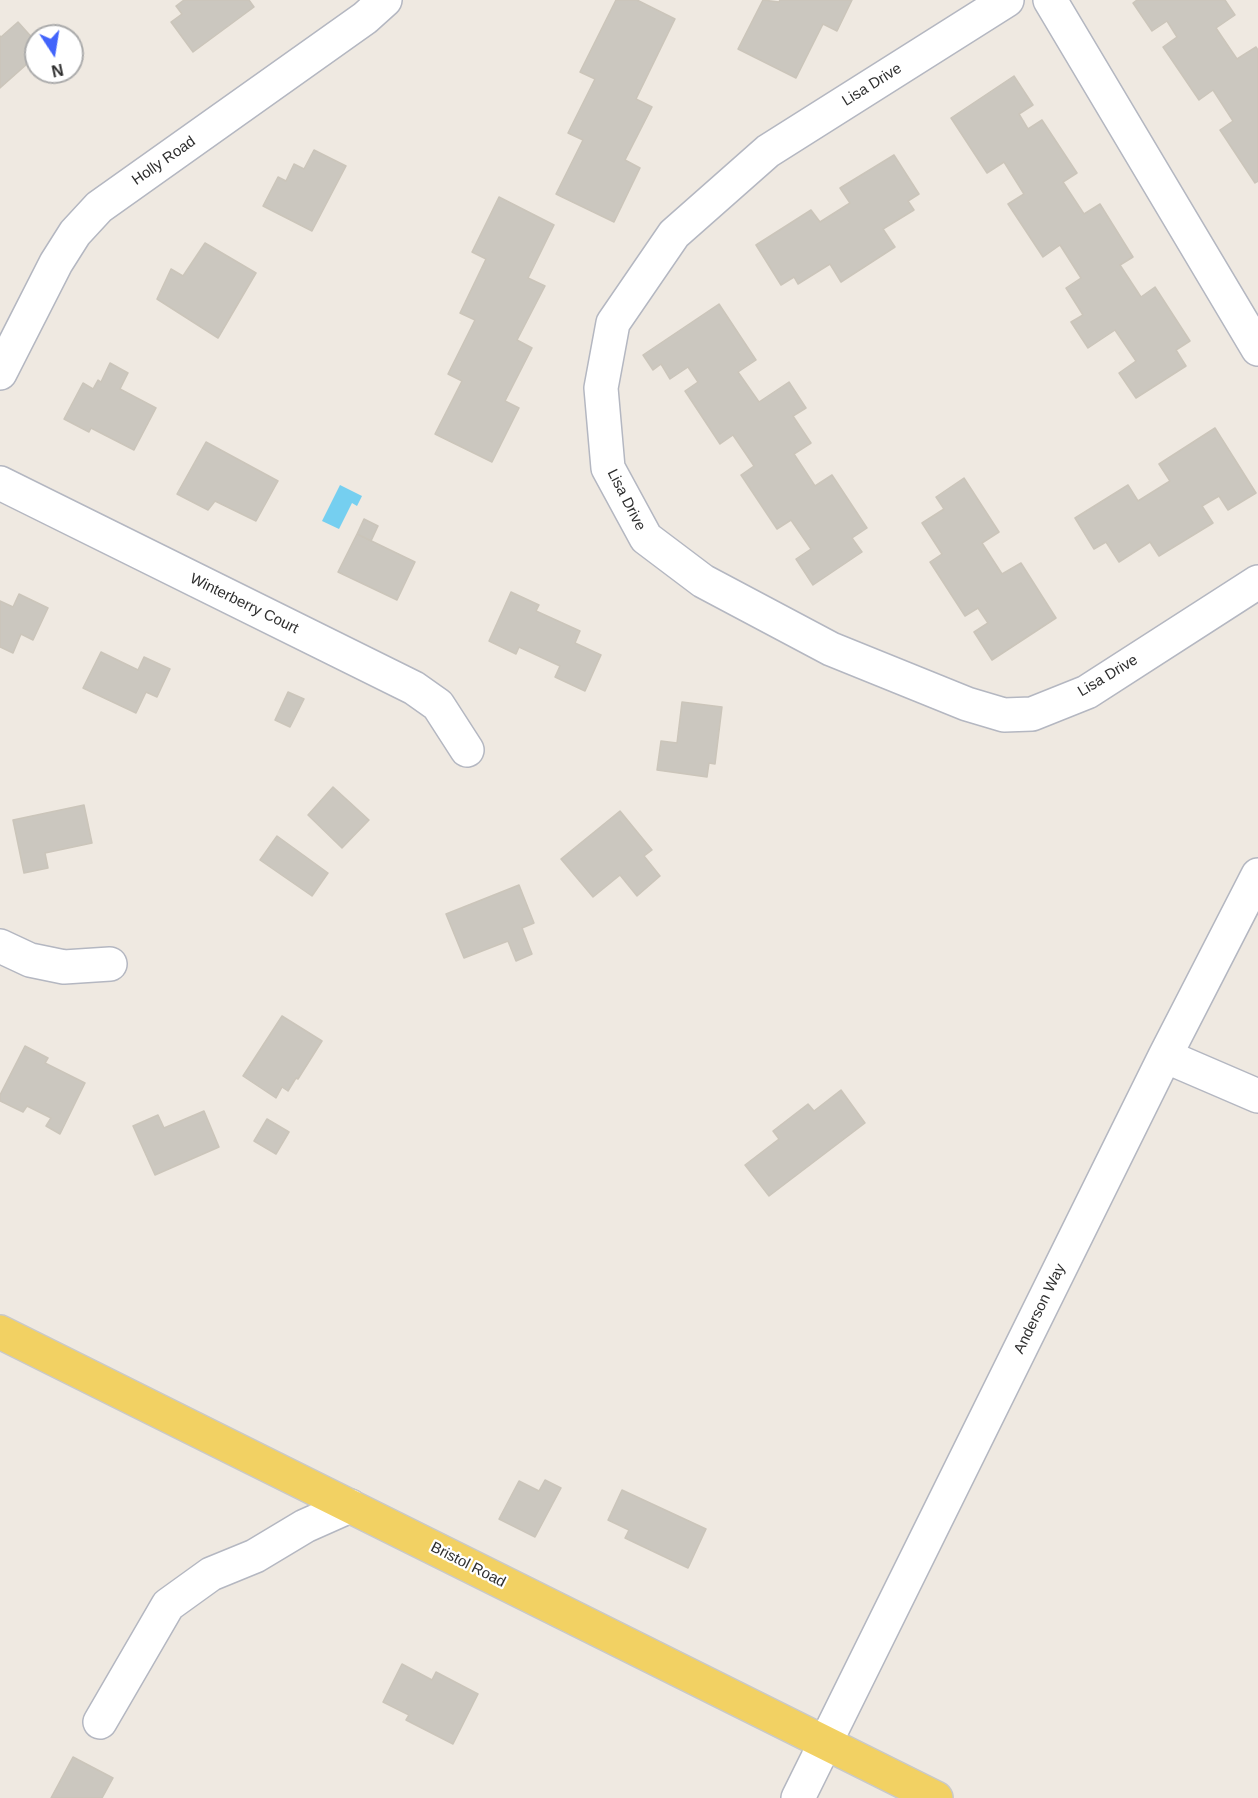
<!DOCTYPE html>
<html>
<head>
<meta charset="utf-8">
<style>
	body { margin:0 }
	#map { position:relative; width:1258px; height:1798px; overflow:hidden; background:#efe9e1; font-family:Helvetica,sans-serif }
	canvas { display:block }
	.north { position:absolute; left:24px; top:24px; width:60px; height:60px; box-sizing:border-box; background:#fff; border:2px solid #ababab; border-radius:50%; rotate:168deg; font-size:16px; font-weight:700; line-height:24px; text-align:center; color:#2e2e2e }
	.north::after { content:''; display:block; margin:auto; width:21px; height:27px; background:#4264fb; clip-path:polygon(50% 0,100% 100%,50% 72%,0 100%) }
</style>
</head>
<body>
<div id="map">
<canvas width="1258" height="1798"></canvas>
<div class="north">N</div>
</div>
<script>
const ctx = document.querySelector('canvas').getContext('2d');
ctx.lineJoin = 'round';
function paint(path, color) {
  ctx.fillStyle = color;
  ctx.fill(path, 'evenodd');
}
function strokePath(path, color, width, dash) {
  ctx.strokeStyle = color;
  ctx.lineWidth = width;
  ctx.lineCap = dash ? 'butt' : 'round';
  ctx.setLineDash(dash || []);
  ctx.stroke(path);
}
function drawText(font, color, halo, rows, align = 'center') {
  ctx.font = font + ' Helvetica,sans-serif';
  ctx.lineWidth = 4.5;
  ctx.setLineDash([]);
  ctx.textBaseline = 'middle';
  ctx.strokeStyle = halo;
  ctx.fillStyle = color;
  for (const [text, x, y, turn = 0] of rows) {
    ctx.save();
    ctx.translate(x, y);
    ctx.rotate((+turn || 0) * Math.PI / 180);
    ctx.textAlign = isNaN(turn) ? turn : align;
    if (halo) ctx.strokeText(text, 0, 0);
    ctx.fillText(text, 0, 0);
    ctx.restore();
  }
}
const water = new Path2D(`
	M 340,485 L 362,496 L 357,506 L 352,503 L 339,529 L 322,521 Z`);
const building = new Path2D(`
	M 184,0 L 249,0 L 254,7 L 193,52 L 171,22 L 182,14 L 176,6 Z
	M 616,0 L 637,0 L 675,19 L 636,99 L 652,107 L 625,160 L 640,168 L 614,222 L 556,194 L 583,140 L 568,133 L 595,79 L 580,72 Z
	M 763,0 L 779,2 L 780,0 L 852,0 L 837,31 L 823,24 L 796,78 L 738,49 Z
	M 1137,0 L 1225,0 L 1235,15 L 1216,28 L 1237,59 L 1256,47 L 1258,50 L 1258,181 L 1255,183 L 1220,130 L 1233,121 L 1213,90 L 1199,100 L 1163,47 L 1177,37 L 1167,21 L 1152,31 L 1133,3 Z
	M 18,22 L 36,42 L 36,56 L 0,88 L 0,36 L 1,37 Z
	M 1014,76 L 1033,105 L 1019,114 L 1028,129 L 1042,120 L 1077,173 L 1063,182 L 1084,214 L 1100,204 L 1133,257 L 1120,265 L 1141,297 L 1155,287 L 1190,341 L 1176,350 L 1186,366 L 1136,398 L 1119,373 L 1136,361 L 1115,330 L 1088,348 L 1071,322 L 1083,315 L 1066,288 L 1081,278 L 1060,245 L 1043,257 L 1008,204 L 1024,194 L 1004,162 L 987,173 L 951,118 Z
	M 314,150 L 346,166 L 312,231 L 263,206 L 278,177 L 286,181 L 294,164 L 304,169 Z
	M 894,155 L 919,194 L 908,201 L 914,210 L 883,229 L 895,247 L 841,282 L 830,264 L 798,284 L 794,277 L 781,285 L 756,245 L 811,210 L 820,222 L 850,203 L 840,188 Z
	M 499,197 L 554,225 L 528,278 L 545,286 L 517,340 L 532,348 L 505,401 L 519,408 L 492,462 L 435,434 L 462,381 L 448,374 L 475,320 L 460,313 L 486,259 L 472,252 Z
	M 205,243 L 256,273 L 218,338 L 157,299 L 171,269 L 183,276 Z
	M 719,304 L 756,360 L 738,372 L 759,402 L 789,382 L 806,408 L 793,416 L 811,443 L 794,454 L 815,486 L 832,475 L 867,528 L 852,538 L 862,552 L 813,585 L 796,559 L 811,549 L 791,520 L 777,529 L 741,475 L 754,466 L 733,435 L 720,444 L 685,391 L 698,382 L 688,367 L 670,379 L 661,364 L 653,370 L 643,355 Z
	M 110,363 L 128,373 L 120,389 L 156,408 L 134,450 L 91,428 L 89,432 L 64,419 L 83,383 L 93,389 L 98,380 L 101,382 Z
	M 1215,428 L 1256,493 L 1228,510 L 1219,496 L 1202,506 L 1213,523 L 1159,556 L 1150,542 L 1119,562 L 1106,542 L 1094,549 L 1075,518 L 1128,485 L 1138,501 L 1170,481 L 1159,464 Z
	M 206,442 L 278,481 L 256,521 L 215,501 L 208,510 L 177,494 Z
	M 964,478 L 999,532 L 982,543 L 1002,574 L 1021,563 L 1056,618 L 992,660 L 974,632 L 988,623 L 978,608 L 965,616 L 930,562 L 942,554 L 922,523 L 944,509 L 936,497 Z
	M 364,519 L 378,526 L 371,541 L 357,534 Z
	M 357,534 L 415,562 L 397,600 L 338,572 Z
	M 511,592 L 539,605 L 536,611 L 580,631 L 575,643 L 601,655 L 585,691 L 555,677 L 560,666 L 519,647 L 516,654 L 489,641 Z
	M 19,594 L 48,608 L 33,640 L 21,634 L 13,653 L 0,647 L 0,601 L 13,607 Z
	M 101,652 L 138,670 L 144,657 L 170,669 L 157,697 L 146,692 L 136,713 L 83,688 Z
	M 288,692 L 304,699 L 290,727 L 275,720 Z
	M 682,702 L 722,707 L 715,764 L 709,763 L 707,777 L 657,770 L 661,741 L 677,743 Z
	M 333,787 L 369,820 L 342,848 L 308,815 Z
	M 84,805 L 92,843 L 45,853 L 48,868 L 24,873 L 13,820 Z
	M 620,811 L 652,850 L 644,856 L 660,876 L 637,896 L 620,875 L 593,897 L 561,859 Z
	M 277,836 L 328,873 L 312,896 L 260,860 Z
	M 519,885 L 534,923 L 522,928 L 532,954 L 516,961 L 508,941 L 464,958 L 446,914 Z
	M 282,1016 L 322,1041 L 298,1079 L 296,1078 L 288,1091 L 282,1087 L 276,1098 L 243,1076 Z
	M 25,1046 L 48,1058 L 45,1063 L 85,1083 L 60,1134 L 46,1126 L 51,1118 L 27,1106 L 23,1112 L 0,1101 L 0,1095 Z
	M 841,1090 L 865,1123 L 769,1196 L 745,1165 L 779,1139 L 773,1131 L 808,1104 L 814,1111 Z
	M 204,1111 L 219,1147 L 155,1175 L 133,1126 L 158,1115 L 164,1128 Z
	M 267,1119 L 289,1132 L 276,1154 L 254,1141 Z
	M 545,1480 L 561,1488 L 535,1537 L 499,1519 L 519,1481 L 539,1491 Z
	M 622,1490 L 706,1529 L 688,1568 L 625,1538 L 629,1530 L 608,1520 Z
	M 402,1664 L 432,1680 L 436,1672 L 478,1694 L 453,1744 L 406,1720 L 409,1715 L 383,1702 Z
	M 73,1757 L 113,1778 L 102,1798 L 51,1798 Z`);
const minor = new Path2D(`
	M 1007,0 L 768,151 L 674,234 L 613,323 L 601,388 L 608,468 L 646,538 L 703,581 L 831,649 L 967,704 L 1004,715 L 1032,714 L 1087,692 L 1258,582
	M 1050,0 L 1258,349
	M 0,373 L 56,263 L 75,233 L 99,207 L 365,18 L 385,0
	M 0,483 L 414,688 L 438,705 L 467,750
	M 0,946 L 30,960 L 64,967 L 110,964
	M 1165,1056 L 1258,1096
	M 100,1722 L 168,1605 L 211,1574 L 255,1556 L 305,1526 L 350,1506
	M 798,1798 L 1165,1056 L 1258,875`);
const major = new Path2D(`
	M 0,1332 L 936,1798`);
const streetNames = [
	["Lisa Drive",872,85,-32],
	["Holly Road",164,161,-35],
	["Lisa Drive",626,500,63],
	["Winterberry Court",244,604,26],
	["Lisa Drive",1108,676,-31],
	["Anderson Way",1040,1309,-64],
	["Bristol Road",468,1565,27]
];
paint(water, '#75cff0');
paint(building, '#cbc7bf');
strokePath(building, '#cbc5ba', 1.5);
strokePath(minor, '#b4b7c1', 36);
strokePath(major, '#c9c9c9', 36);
strokePath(minor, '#fff', 33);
strokePath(major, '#f2d163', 33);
drawText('15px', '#2e2e2e', '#fff', streetNames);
</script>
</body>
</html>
